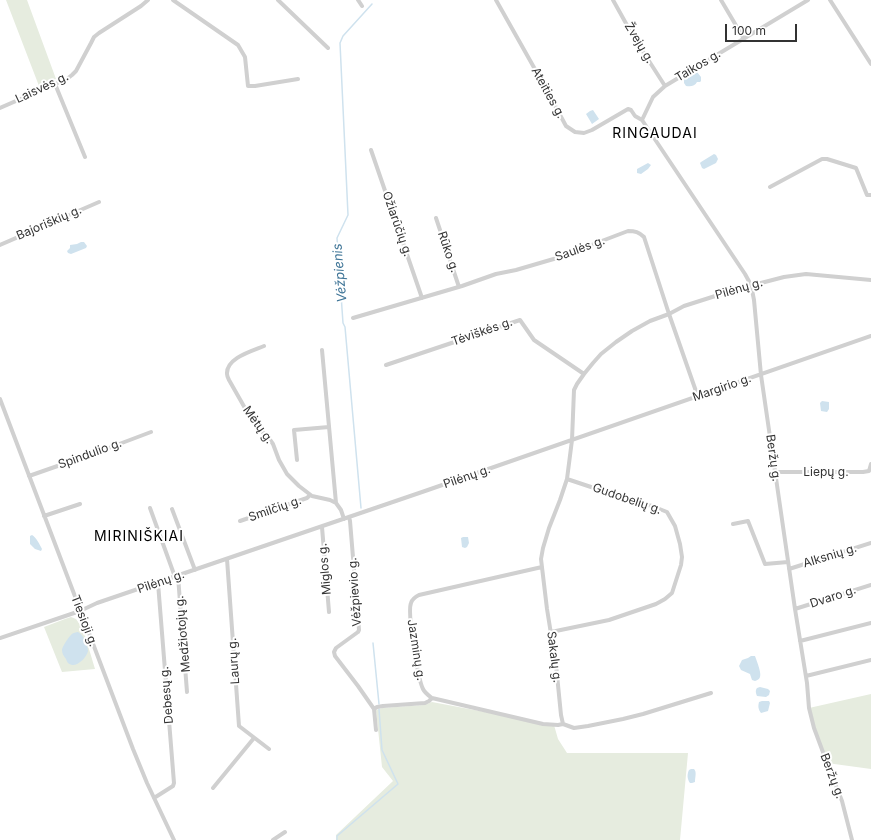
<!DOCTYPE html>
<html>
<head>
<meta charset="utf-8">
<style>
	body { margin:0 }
	#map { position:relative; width:871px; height:840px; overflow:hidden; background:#fff; font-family:Inter,sans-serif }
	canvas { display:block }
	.scale { position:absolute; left:725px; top:24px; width:72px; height:18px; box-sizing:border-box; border:2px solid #333; border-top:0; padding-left:5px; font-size:12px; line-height:14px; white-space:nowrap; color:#333; -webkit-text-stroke:3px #fff; paint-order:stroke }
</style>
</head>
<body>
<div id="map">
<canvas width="871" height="840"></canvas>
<div class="scale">100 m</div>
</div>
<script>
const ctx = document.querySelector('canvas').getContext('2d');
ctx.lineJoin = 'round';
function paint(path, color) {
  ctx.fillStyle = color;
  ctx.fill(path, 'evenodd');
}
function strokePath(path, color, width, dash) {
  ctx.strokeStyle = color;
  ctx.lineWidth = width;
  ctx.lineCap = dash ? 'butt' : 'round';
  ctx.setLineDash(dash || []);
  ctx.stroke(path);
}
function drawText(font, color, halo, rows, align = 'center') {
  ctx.font = font + ' Inter,sans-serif';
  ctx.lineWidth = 4;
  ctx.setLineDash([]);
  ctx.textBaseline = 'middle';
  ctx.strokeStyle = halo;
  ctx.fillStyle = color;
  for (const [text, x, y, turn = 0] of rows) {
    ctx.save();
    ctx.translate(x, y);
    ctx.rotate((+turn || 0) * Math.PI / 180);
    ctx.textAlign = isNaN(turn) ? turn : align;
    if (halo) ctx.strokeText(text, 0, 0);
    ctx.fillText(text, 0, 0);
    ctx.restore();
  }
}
const green = new Path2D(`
	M 6,0 L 27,0 L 56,79 L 39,86 Z
	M 71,617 L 76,619 L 83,629 L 95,669 L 62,672 L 44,627 L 65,619 Z
	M 871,694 L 871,769 L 827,763 L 809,708 Z
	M 432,702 L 554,725 L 558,739 L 567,753 L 688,753 L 680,840 L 336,840 L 336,835 L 393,781 L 382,767 L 376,710 L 382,708 L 424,705 Z`);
const water = new Path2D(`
	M 696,72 L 697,72 L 701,77 L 701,81 L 700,82 L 697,82 C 695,86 691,87 686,86 L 684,83 L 684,79 Z
	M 593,110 L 599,119 L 592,124 L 586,114 L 590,111 Z
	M 714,154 L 716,155 L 718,159 L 716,163 L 704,169 L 702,168 L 700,163 L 701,162 Z
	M 648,163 L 651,165 L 648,169 L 641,174 L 637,173 L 637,169 Z
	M 81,242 L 84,242 L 87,246 L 86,248 L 71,254 L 68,253 L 67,251 L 70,248 L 70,245 L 77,244 Z
	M 822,401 L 829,402 L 829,409 L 827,412 L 821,411 L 820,403 Z
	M 32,535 C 36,537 40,545 42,549 L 41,551 L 35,549 L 30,544 L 30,536 Z
	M 463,537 L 468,537 L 469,543 L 467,547 L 465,548 L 462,547 L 461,538 Z
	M 78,632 C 83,634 88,645 88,651 C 87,657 78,666 72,665 C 68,664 67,662 66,659 C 64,656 62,654 62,650 C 62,647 69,636 72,634 C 73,633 76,632 78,632 Z
	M 751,656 L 755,656 C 756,659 762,673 760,677 C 759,680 757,680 755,681 L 752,680 L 750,674 L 741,670 L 739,666 L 742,660 L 748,658 Z
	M 760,687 L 768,689 L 770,691 L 769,695 L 766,697 L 757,696 C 756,693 755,691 757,688 Z
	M 762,701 L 769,701 L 770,703 L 768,711 L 761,713 C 758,709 758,706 759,702 Z
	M 691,769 L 694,769 C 697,772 695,777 695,782 L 692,783 L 690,783 C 687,779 687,774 689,770 Z`);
const stream = new Path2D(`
	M 361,508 L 345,327 L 343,323 L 337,238 L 348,215 L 340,43 L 343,36 L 372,4
	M 373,643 L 379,704
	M 337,840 L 337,836 L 398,784 L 382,750 L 379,709`);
const street = new Path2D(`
	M 173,0 L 238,45 L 245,57 L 248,86 L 255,86 L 298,79
	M 278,0 L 328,48
	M 358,0 L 362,6
	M 496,0 L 545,87 L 566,126 L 575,132 L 584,133 L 592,130 L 628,109 L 631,110 L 635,116 L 642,120 L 745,274 L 751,285 L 754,300 L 761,375 L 795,609 L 807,683 L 809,708 L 814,728 L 827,763 L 842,801 L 852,840
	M 613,0 L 633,36 L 665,86
	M 721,0 L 744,39
	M 830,0 L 871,64
	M 55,84 L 85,157
	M 0,108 L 55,84 L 67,79 L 72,75 L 76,71 L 91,43 L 94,37 L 99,33 L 141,6 L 148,0
	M 642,120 L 653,97 L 665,86 L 808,0
	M 371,150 L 422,298
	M 770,187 L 822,159 L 827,159 L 856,168 L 867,195 L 871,195
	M 436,218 L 459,287
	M 0,245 L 99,202
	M 353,318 L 462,286 L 496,274 L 516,270 L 557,258 L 628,231 C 635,231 639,232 644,237 L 669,314 L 698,397
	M 264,346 C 252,351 226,358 227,374 C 227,376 228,378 229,380 L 254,424 L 268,437 L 273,444 L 279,460 L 287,474 L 299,486 L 312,496 L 330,500 L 336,503 L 341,510 L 344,519
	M 322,350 L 336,503
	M 386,365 L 520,320 L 534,340 L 584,374
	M 0,399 L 133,749 L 147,783 L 174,840
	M 297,460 L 294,430 L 329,427
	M 775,472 L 863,472 L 869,471 L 871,464
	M 29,476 L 106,449 L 151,432
	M 150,508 L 175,577
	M 172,509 L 195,570
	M 44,516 L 80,504
	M 349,517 L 350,521 L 359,630 L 358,632 L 336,648 L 334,652 L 335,656 L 358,686 L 374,709 L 376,730
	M 240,521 L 307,498 L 310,495
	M 733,524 L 748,521 L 765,564 L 788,562
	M 322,527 L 329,612
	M 227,559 L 239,726 L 269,749
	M 542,567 L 419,595 C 415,597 412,599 411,603 C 407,613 418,679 423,689 C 425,693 428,695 432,698 L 543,724 L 558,725 L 563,724
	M 789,569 L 871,543
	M 178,576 L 187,692
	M 795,609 L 871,585
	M 551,632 L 609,620 L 656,604 L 665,599 L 672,593 L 681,565 L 682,557 L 680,544 L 675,526 L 667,512 L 652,506 L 616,497 L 591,487 L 567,479
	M 0,638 L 80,611 L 97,603 L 425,491 L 871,336
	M 800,641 L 871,623
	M 806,676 L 871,660
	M 711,693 L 643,714 L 623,719 L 588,726 L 574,728 L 563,724 L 561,715 L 556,665 L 547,609 L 541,559 L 543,548 L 549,528 L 560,500 L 567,479 L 572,440 L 574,390 L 577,384 L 584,374 L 593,363 L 601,354 L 616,342 L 632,331 L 650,321 L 669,314 L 684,306 L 734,290 L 784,277 L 806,274 L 871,280
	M 374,709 L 377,707 L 383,706 L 425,703 L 429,701 L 432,698
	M 213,788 L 254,738
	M 154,798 L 173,786 L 174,783 L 158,583
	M 273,840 L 285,832`);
const streetNames = [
	["Žvejų g.",639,43,59],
	["Taikos g.",698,66,-31],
	["Laisvės g.",42,88,-25],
	["Ateities g.",548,93,61],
	["Bajoriškių g.",49,223,-23],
	["Ožiarūčių g.",397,224,71],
	["Saulės g.",580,249,-20],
	["Rūko g.",448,252,71],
	["Pilėnų g.",739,289,-16],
	["Tėviškės g.",482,332,-19],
	["Margirio g.",722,388,-19],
	["Mėtų g.",258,425,54],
	["Spindulio g.",90,454,-20],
	["Beržų g.",773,458,82],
	["Liepų g.",826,472],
	["Pilėnų g.",467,477,-19],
	["Gudobelių g.",627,499,19],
	["Smilčių g.",275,509,-19],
	["Alksnių g.",830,556,-17],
	["Miglos g.",325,569,-95],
	["Pilėnų g.",161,582,-19],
	["Vėžpievio g.",355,592,-94],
	["Dvaro g.",833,597,-18],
	["Tiesioji g.",84,621,69],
	["Medžiotojų g.",183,634,-95],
	["Jazminų g.",416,650,81],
	["Sakalų g.",554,657,83],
	["Laurų g.",234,661,-94],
	["Debesų g.",167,695,-95],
	["Beržų g.",832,776,69]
];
const waterNames = [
	["Vėžpienis",340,273,-95]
];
const quarterNames = [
	["RINGAUDAI",655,134],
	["MIRINIŠKIAI",139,537]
];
paint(green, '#e6ecdf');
paint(water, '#cfe2ee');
strokePath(stream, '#cfe2ee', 1.5);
strokePath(street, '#d0d0d0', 4);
drawText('12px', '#333', '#fff', streetNames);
drawText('italic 13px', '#3f7597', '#fff', waterNames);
ctx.letterSpacing = '1px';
drawText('14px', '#000', '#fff', quarterNames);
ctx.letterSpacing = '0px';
</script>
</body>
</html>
